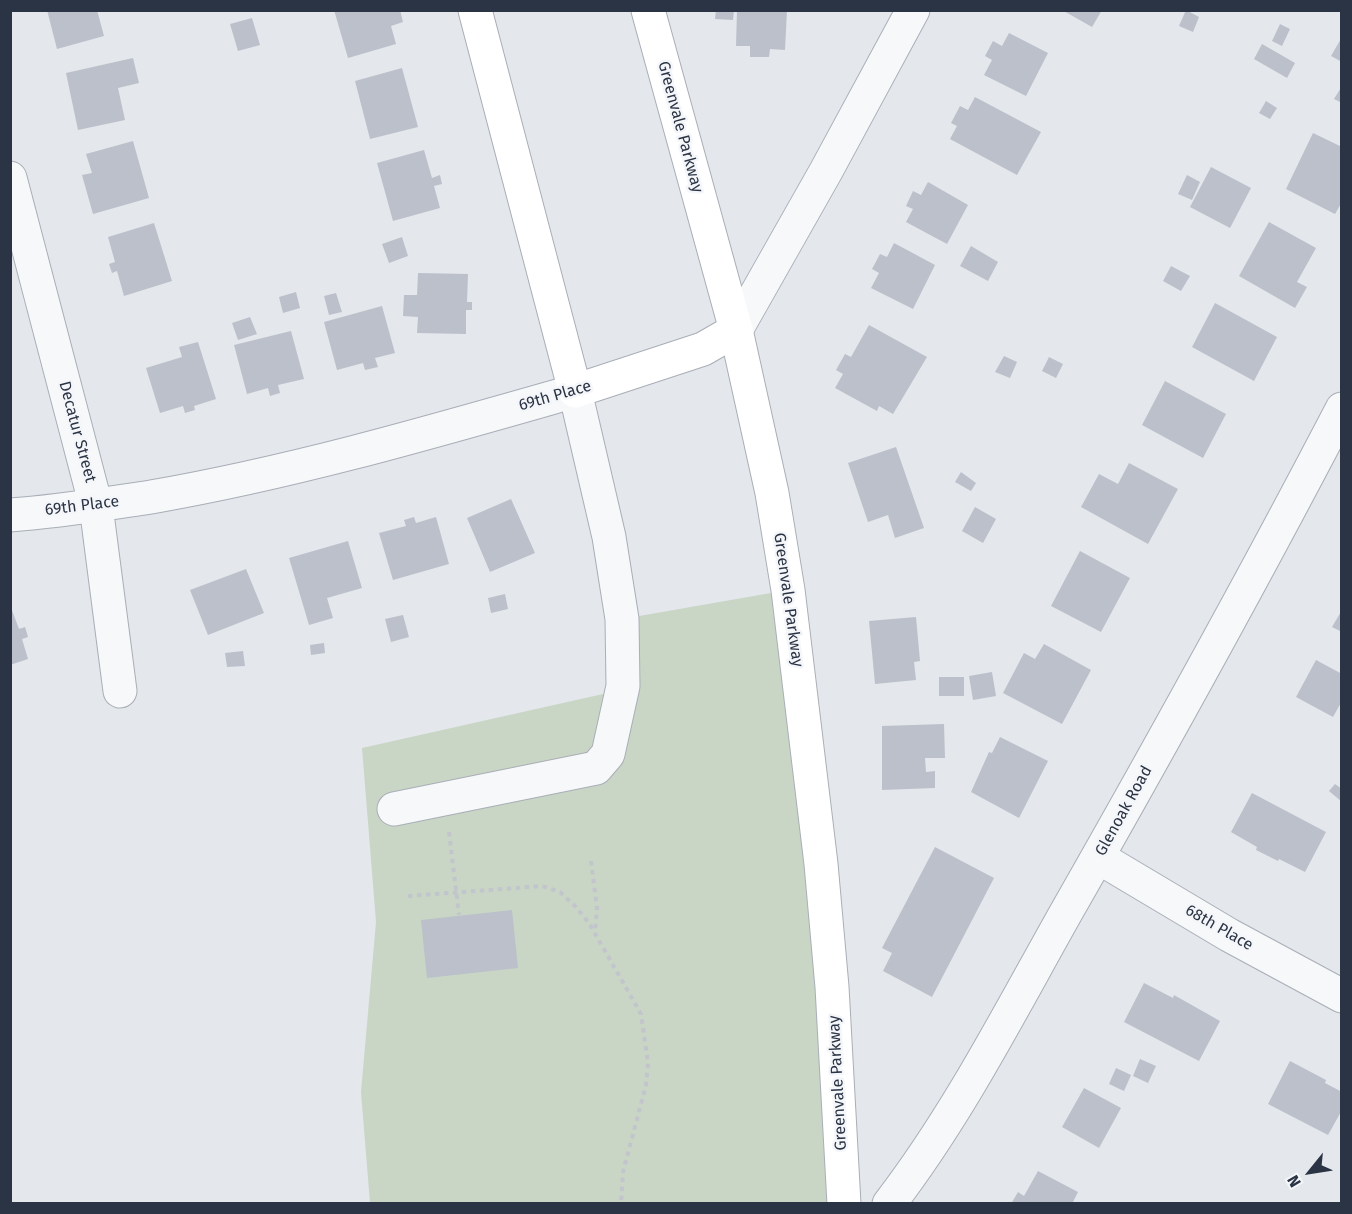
<!DOCTYPE html>
<html>
<head>
<meta charset="utf-8">
<style>
	body { margin:0 }
	#map { position:relative; width:1352px; height:1214px; overflow:hidden; background:#e4e7ec; font-family:"Fira Sans",sans-serif }
	canvas { display:block }
	.frame { position:absolute; inset:0; border:12px solid #2b3445; pointer-events:none }
	.north { position:absolute; left:1280px; top:1142px; width:60px; height:60px; -webkit-text-stroke:4px #f4f6f9; paint-order:stroke; rotate:240deg; font-size:16px; font-weight:700; line-height:24px; text-align:center; color:#2b3445 }
	.north::after { content:''; display:block; margin:auto; width:21px; height:27px; background:#2b3445; clip-path:polygon(50% 0,100% 100%,50% 72%,0 100%) }
</style>
</head>
<body>
<div id="map">
<canvas width="1352" height="1214"></canvas>
<div class="frame"></div>
<div class="north">N</div>
</div>
<script>
const ctx = document.querySelector('canvas').getContext('2d');
ctx.lineJoin = 'round';
function paint(path, color) {
  ctx.fillStyle = color;
  ctx.fill(path, 'evenodd');
}
function strokePath(path, color, width, dash) {
  ctx.strokeStyle = color;
  ctx.lineWidth = width;
  ctx.lineCap = dash ? 'butt' : 'round';
  ctx.setLineDash(dash || []);
  ctx.stroke(path);
}
function drawText(font, color, halo, rows, align = 'center') {
  ctx.font = font + ' "Fira Sans",sans-serif';
  ctx.lineWidth = 5;
  ctx.setLineDash([]);
  ctx.textBaseline = 'middle';
  ctx.strokeStyle = halo;
  ctx.fillStyle = color;
  for (const [text, x, y, turn = 0] of rows) {
    ctx.save();
    ctx.translate(x, y);
    ctx.rotate((+turn || 0) * Math.PI / 180);
    ctx.textAlign = isNaN(turn) ? turn : align;
    if (halo) ctx.strokeText(text, 0, 0);
    ctx.fillText(text, 0, 0);
    ctx.restore();
  }
}
const green = new Path2D(`
	M 788,590 L 844,1203 L 370,1203 L 361,1092 L 376,922 L 362,748 L 612,692 L 622,619 Z`);
const building = new Path2D(`
	M 47,10 L 97,10 L 104,36 L 57,49 Z
	M 334,10 L 400,10 L 403,22 L 391,26 L 396,44 L 348,58 Z
	M 716,10 L 734,10 L 733,20 L 715,19 Z
	M 737,10 L 787,10 L 785,50 L 770,49 L 769,57 L 750,57 L 750,46 L 736,46 Z
	M 1062,10 L 1102,10 L 1092,27 Z
	M 1186,10 L 1199,17 L 1193,32 L 1179,26 Z
	M 252,18 L 260,45 L 238,51 L 230,24 Z
	M 1280,24 L 1290,29 L 1282,46 L 1272,41 Z
	M 1009,33 L 1048,53 L 1026,96 L 984,75 L 992,60 L 985,56 L 993,41 L 1002,46 Z
	M 1342,37 L 1342,62 L 1331,56 Z
	M 1262,44 L 1295,63 L 1287,78 L 1254,59 Z
	M 133,58 L 139,83 L 118,88 L 125,120 L 78,130 L 66,73 Z
	M 402,68 L 418,127 L 370,139 L 355,81 Z
	M 1342,86 L 1342,103 L 1334,99 Z
	M 975,97 L 1041,132 L 1017,175 L 950,139 L 957,126 L 951,123 L 960,106 L 968,110 Z
	M 1266,101 L 1277,108 L 1270,119 L 1259,113 Z
	M 1313,133 L 1342,147 L 1342,202 L 1335,214 L 1286,189 Z
	M 133,141 L 149,198 L 93,214 L 82,175 L 92,173 L 86,154 Z
	M 424,150 L 432,178 L 440,175 L 442,184 L 434,186 L 440,208 L 393,221 L 377,163 Z
	M 1211,167 L 1251,188 L 1230,228 L 1190,207 Z
	M 1187,175 L 1200,182 L 1192,200 L 1178,194 Z
	M 928,182 L 968,205 L 947,244 L 906,222 L 913,209 L 906,206 L 913,191 L 921,195 Z
	M 1269,222 L 1316,248 L 1297,282 L 1307,287 L 1295,308 L 1239,276 Z
	M 154,223 L 172,281 L 124,296 L 117,271 L 112,273 L 109,264 L 115,262 L 108,237 Z
	M 402,237 L 408,256 L 389,263 L 382,244 Z
	M 894,243 L 935,265 L 913,309 L 871,288 L 879,273 L 872,269 L 880,254 L 887,257 Z
	M 971,246 L 998,262 L 988,281 L 960,266 Z
	M 1171,266 L 1190,276 L 1181,291 L 1163,281 Z
	M 418,273 L 468,274 L 467,302 L 472,302 L 472,310 L 466,310 L 466,334 L 417,333 L 418,317 L 403,316 L 404,295 L 417,295 Z
	M 296,292 L 300,308 L 283,313 L 279,297 Z
	M 336,293 L 342,312 L 329,315 L 324,296 Z
	M 1215,303 L 1277,337 L 1254,381 L 1192,347 Z
	M 382,306 L 395,353 L 375,358 L 378,367 L 365,370 L 363,363 L 337,370 L 324,322 Z
	M 250,317 L 257,334 L 238,340 L 232,323 Z
	M 869,325 L 927,357 L 893,414 L 879,406 L 877,411 L 835,388 L 843,374 L 836,370 L 845,354 L 851,357 Z
	M 291,331 L 304,379 L 278,385 L 280,393 L 270,396 L 268,388 L 247,394 L 234,345 Z
	M 198,342 L 216,399 L 194,406 L 195,410 L 185,413 L 183,406 L 160,413 L 146,368 L 182,357 L 179,347 Z
	M 1004,356 L 1017,362 L 1010,378 L 995,372 Z
	M 1049,357 L 1063,364 L 1056,378 L 1042,371 Z
	M 1165,381 L 1226,414 L 1203,458 L 1142,425 Z
	M 896,447 L 924,528 L 895,538 L 888,515 L 868,522 L 848,463 Z
	M 1129,463 L 1178,489 L 1148,544 L 1081,507 L 1099,474 L 1118,484 Z
	M 961,472 L 976,483 L 971,491 L 955,482 Z
	M 511,499 L 535,553 L 490,572 L 467,518 Z
	M 975,507 L 996,519 L 983,543 L 962,531 Z
	M 414,517 L 416,523 L 436,517 L 449,564 L 393,580 L 379,533 L 406,526 L 404,520 Z
	M 348,541 L 362,588 L 327,598 L 333,618 L 309,625 L 289,558 Z
	M 1080,551 L 1130,578 L 1101,632 L 1051,606 Z
	M 246,569 L 264,613 L 208,635 L 190,590 Z
	M 505,594 L 508,609 L 491,613 L 488,598 Z
	M 10,605 L 19,629 L 25,627 L 28,637 L 22,639 L 28,659 L 10,665 Z
	M 1342,610 L 1342,632 L 1332,627 Z
	M 403,615 L 409,637 L 391,642 L 385,619 Z
	M 916,617 L 920,661 L 914,662 L 916,680 L 875,684 L 869,621 Z
	M 324,643 L 325,653 L 311,655 L 310,645 Z
	M 1044,644 L 1091,670 L 1062,724 L 1003,693 L 1024,653 L 1035,659 Z
	M 243,651 L 245,666 L 227,667 L 225,653 Z
	M 1316,660 L 1342,674 L 1342,701 L 1333,717 L 1296,697 Z
	M 992,672 L 996,696 L 973,700 L 969,676 Z
	M 939,677 L 964,677 L 964,696 L 939,696 Z
	M 944,724 L 945,758 L 925,758 L 926,772 L 935,771 L 935,788 L 882,790 L 882,726 Z
	M 1000,737 L 1048,761 L 1019,818 L 971,792 L 989,752 L 992,753 Z
	M 1335,784 L 1342,789 L 1342,802 L 1329,791 Z
	M 1252,793 L 1326,832 L 1305,872 L 1279,859 L 1278,861 L 1256,850 L 1257,847 L 1231,832 Z
	M 935,847 L 994,878 L 932,997 L 883,971 L 892,953 L 882,948 Z
	M 512,910 L 518,968 L 427,978 L 421,920 Z
	M 1144,983 L 1173,998 L 1174,995 L 1220,1021 L 1199,1061 L 1124,1022 Z
	M 1140,1059 L 1156,1066 L 1148,1083 L 1133,1076 Z
	M 1290,1061 L 1326,1080 L 1325,1083 L 1342,1092 L 1342,1110 L 1328,1135 L 1268,1104 Z
	M 1116,1068 L 1131,1075 L 1124,1091 L 1109,1084 Z
	M 1084,1088 L 1121,1108 L 1099,1148 L 1062,1127 Z
	M 1038,1171 L 1078,1192 L 1072,1204 L 1011,1204 L 1018,1192 L 1024,1196 Z`);
const path = new Path2D(`
	M 449,832 L 459,915
	M 591,861 L 597,908 L 595,932
	M 408,896 L 542,886 L 560,892 L 576,907 L 589,923 L 641,1014 L 648,1063 L 646,1085 L 623,1172 L 621,1204`);
const street = new Path2D(`
	M 10,178 L 96,506 L 120,691
	M 736,330 L 826,171 L 913,10
	M 10,515 C 57,512 104,504 151,497 C 295,472 435,431 575,391 L 609,537 L 622,619 L 623,686 L 608,754 L 596,768 L 394,809
	M 1098,857 L 1229,935 L 1342,996
	M 889,1204 C 959,1113 1012,1008 1068,909 C 1162,744 1254,578 1342,409`);
const secondary = new Path2D(`
	M 475,10 L 575,391 L 703,349 L 736,330
	M 648,10 L 736,330 L 772,493 L 788,590 L 821,864 L 832,987 L 844,1204`);
const streetNames = [
	["Greenvale Parkway",680,127,75],
	["69th Place",555,396,-16],
	["Decatur Street",77,432,75],
	["69th Place",82,506,-7],
	["Greenvale Parkway",788,600,82],
	["Glenoak Road",1124,811,-61],
	["68th Place",1219,928,30],
	["Greenvale Parkway",838,1083,-93]
];
paint(green, '#c9d6c5');
paint(building, '#bbc0ca');
strokePath(street, '#a9aeb7', 35);
strokePath(secondary, '#a9aeb7', 35);
strokePath(path, '#c2c5cb', 4, [4.5, 4.5]);
strokePath(street, '#f7f8fa', 33);
strokePath(secondary, '#fff', 33);
drawText('16px', '#2b3445', '#f4f6f9', streetNames);
</script>
</body>
</html>
